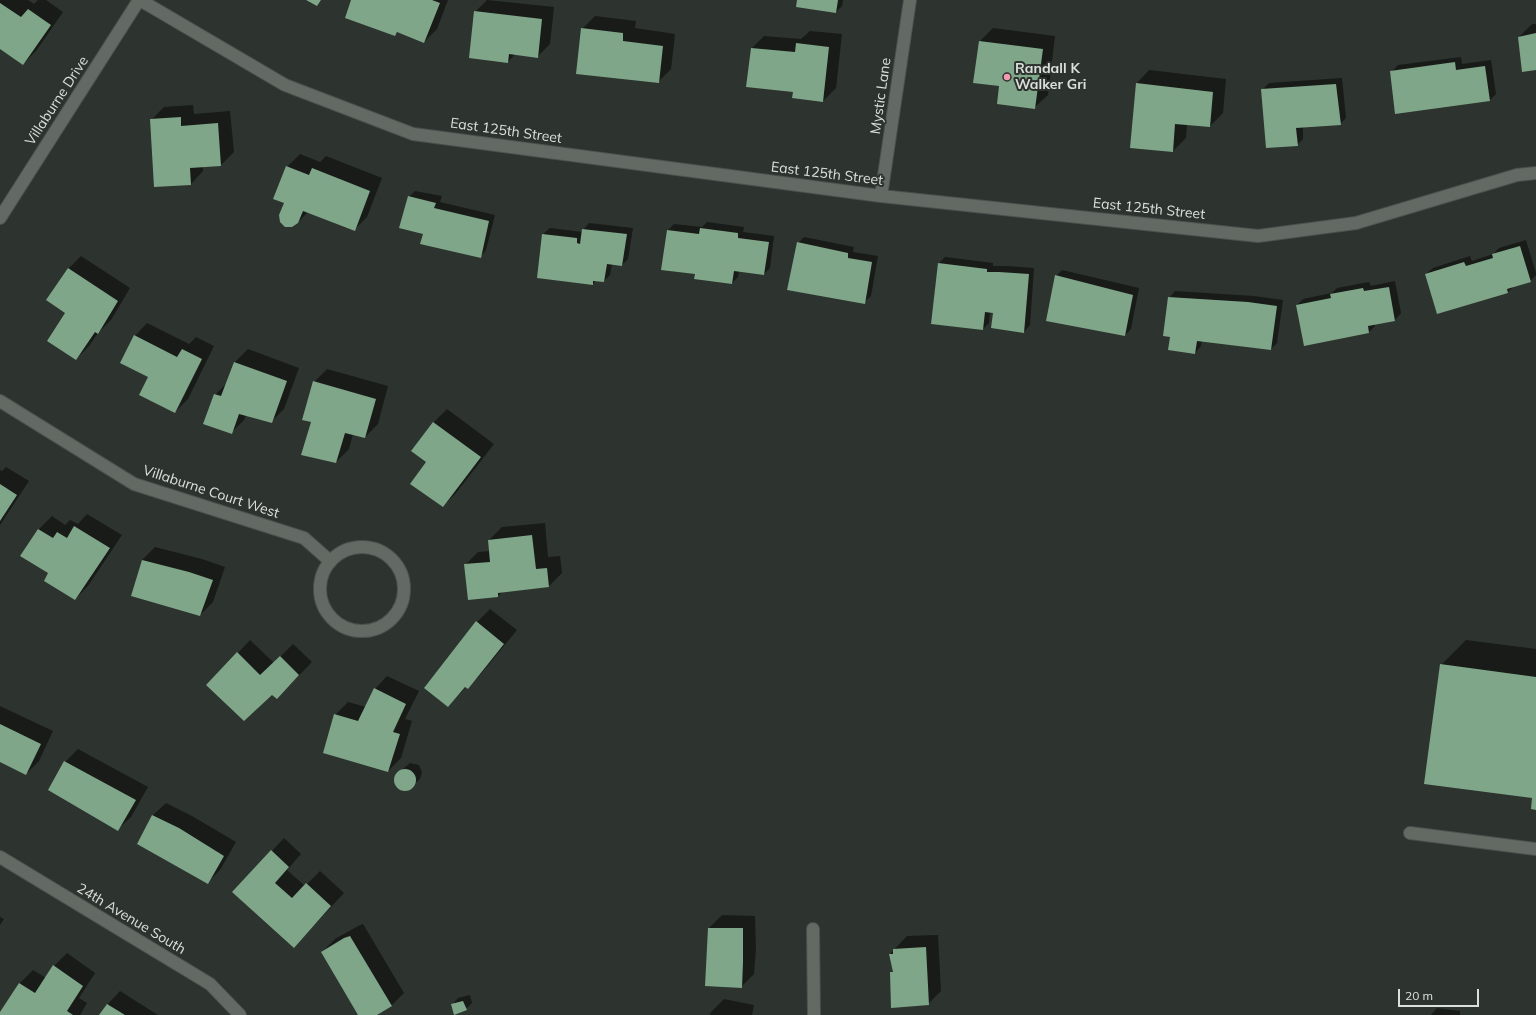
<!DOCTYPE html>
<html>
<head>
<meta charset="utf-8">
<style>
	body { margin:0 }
	#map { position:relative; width:1536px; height:1015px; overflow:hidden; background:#2d332e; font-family:Mulish,sans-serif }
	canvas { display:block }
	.scale { position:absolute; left:1398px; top:989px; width:81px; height:18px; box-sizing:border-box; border:2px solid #dce0dd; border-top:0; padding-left:5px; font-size:12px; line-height:14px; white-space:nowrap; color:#dce0dd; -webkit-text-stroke:3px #2d332e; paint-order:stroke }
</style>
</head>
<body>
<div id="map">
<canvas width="1536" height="1015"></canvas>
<div class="scale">20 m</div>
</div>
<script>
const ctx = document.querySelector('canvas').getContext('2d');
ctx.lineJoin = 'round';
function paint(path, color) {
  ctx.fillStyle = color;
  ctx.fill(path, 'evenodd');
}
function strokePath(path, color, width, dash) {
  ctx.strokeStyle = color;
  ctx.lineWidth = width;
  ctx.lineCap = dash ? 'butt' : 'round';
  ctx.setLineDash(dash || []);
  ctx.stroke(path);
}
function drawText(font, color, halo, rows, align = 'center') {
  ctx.font = font + ' Mulish,sans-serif';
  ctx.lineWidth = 4;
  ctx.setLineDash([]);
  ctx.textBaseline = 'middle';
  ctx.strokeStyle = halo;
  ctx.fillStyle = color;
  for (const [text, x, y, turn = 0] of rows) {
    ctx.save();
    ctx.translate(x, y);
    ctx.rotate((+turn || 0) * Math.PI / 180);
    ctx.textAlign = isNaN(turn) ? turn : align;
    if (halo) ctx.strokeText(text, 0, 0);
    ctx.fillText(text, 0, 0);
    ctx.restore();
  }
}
const shadow = new Path2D(`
	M 0,0 L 28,0 L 34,4 L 38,0 L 46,0 L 63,12 L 36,51 L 23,64 L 0,48 Z
	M 352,0 L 448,0 L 437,29 L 424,42 L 398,32 L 395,35 Z
	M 487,0 L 554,7 L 550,44 L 537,57 L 515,54 L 508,62 L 475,12 Z
	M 798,0 L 843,0 L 842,6 L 836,12 Z
	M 595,16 L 636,21 L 635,28 L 675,34 L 671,69 L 658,82 L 582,29 Z
	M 1532,24 L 1536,24 L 1536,69 L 1519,37 Z
	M 993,28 L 1055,36 L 1048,95 L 1035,107 L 1000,85 L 980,41 Z
	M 810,31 L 842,34 L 836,88 L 823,101 L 794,91 L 752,48 L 764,36 L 801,39 Z
	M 1461,57 L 1462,64 L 1491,60 L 1496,94 L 1490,100 L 1391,72 L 1398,65 Z
	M 1149,70 L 1226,79 L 1223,113 L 1210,126 L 1187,124 L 1186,138 L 1173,151 L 1137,83 Z
	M 1342,78 L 1346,118 L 1340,124 L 1303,127 L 1303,139 L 1297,145 L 1262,90 L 1269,83 Z
	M 193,105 L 194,114 L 230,111 L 234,152 L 221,165 L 203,166 L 203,171 L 191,184 L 151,120 L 164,107 Z
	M 300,154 L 320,162 L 326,156 L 382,178 L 367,217 L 354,230 L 308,212 L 298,222 L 287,167 Z
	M 415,191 L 442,196 L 440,202 L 495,215 L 486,250 L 480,257 L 424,233 L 409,197 Z
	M 707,222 L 744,227 L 743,232 L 774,236 L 770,268 L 764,274 L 739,271 L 738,277 L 732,283 L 696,273 L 663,269 L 668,230 L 674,224 L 702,227 Z
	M 589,223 L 633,228 L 628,259 L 622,265 L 612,264 L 610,275 L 604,281 L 596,281 L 593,284 L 543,234 L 550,228 L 583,232 L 583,230 Z
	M 804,237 L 854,247 L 853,252 L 878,256 L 871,296 L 864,302 L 798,243 Z
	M 1526,240 L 1536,273 L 1536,275 L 1530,281 L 1515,285 L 1508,292 L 1438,313 L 1426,274 L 1433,268 L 1470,256 L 1472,261 L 1493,254 L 1499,248 Z
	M 81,256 L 130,288 L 111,320 L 98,333 L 89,346 L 76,359 L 67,312 L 68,269 Z
	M 945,257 L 993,263 L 993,266 L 1006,266 L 1034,268 L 1030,325 L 1024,332 L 994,312 L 990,312 L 989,323 L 983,329 L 932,323 L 939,263 Z
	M 1062,270 L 1139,288 L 1131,329 L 1125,335 L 1056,276 Z
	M 1395,281 L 1401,313 L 1395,320 L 1375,324 L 1375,326 L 1369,332 L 1297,305 L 1303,299 L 1332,293 L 1337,288 L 1369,282 L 1371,286 Z
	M 1175,291 L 1254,296 L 1283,300 L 1277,343 L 1271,349 L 1202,340 L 1201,346 L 1195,353 L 1171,336 L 1169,298 Z
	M 147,323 L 189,344 L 196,337 L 214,346 L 188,399 L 175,412 L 149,377 L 135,336 Z
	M 248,349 L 299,368 L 284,409 L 271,422 L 246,415 L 244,420 L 231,433 L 215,395 L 228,382 L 235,362 Z
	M 327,369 L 388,386 L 378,424 L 365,437 L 353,434 L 349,449 L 336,462 L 312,421 L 314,382 Z
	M 447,409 L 494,444 L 456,493 L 443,506 L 428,462 L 412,451 L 434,422 Z
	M 6,467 L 29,481 L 0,525 L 0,470 L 2,471 Z
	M 87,514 L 122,535 L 88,586 L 75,599 L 50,573 L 22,556 L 39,529 L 52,516 L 65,525 L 70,520 L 78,524 Z
	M 545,523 L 548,557 L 560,556 L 562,573 L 549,586 L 503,591 L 498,596 L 465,565 L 478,552 L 490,551 L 489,540 L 502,527 Z
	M 155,547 L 202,559 L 225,567 L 213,602 L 200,615 L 142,560 Z
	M 490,609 L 517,630 L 480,675 L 468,688 L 466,687 L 448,706 L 425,687 L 477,622 Z
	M 250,640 L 274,663 L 293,644 L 312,662 L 277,698 L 238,653 Z
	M 1466,640 L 1536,649 L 1536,809 L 1533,797 L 1441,665 Z
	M 387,676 L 419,691 L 405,719 L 412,721 L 401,758 L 388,771 L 335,715 L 348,702 L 366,707 L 375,689 Z
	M 0,706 L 53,731 L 39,761 L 26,774 L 0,761 Z
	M 78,749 L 148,787 L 131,817 L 118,829 L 49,789 L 65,762 Z
	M 410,763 L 419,765 L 422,772 L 420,779 L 407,790 L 398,788 L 395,782 L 397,774 Z
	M 166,803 L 192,816 L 236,842 L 220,870 L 207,883 L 138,843 L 153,815 Z
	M 284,838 L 301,854 L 287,870 L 305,886 L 320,871 L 344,893 L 306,934 L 234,892 Z
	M 722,915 L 755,916 L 756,949 L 754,974 L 741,987 L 709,928 Z
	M 0,917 L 4,919 L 0,925 Z
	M 363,924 L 404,993 L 392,1005 L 375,1015 L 359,1015 L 322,952 L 335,939 L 358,926 Z
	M 938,935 L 941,991 L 928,1004 L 891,973 L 894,970 L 890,954 L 907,936 Z
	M 67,953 L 95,973 L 79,998 L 87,1003 L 80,1015 L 0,1014 L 20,983 L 33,970 L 46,978 L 54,966 Z
	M 120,991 L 158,1015 L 101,1015 L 108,1004 Z
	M 470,995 L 472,1003 L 466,1009 L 452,1005 L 458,998 Z
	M 724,999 L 754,1005 L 752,1015 L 710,1015 L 711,1012 Z
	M 1437,1008 L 1460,1011 L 1460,1015 L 1431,1015 Z`);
const building = new Path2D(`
	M 306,0 L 321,0 L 317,6 Z
	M 351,0 L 432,0 L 440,3 L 424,43 L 397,32 L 395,36 L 345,18 Z
	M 797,0 L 838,0 L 836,13 L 796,7 Z
	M 0,3 L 21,17 L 28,9 L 51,25 L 23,65 L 0,49 Z
	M 474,11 L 542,19 L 538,58 L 509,54 L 508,63 L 469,58 Z
	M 581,28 L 623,33 L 623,41 L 663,46 L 659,83 L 576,74 Z
	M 1536,33 L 1536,70 L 1522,72 L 1518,37 Z
	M 979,41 L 1043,49 L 1035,109 L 997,104 L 999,86 L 973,83 Z
	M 796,43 L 829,47 L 823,102 L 792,98 L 793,92 L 746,87 L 751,48 L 795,52 Z
	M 1455,62 L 1456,70 L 1485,66 L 1490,101 L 1395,114 L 1390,71 Z
	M 1136,83 L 1213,92 L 1210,127 L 1175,124 L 1173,152 L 1130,148 Z
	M 1336,84 L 1341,125 L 1296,128 L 1298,146 L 1266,148 L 1261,89 Z
	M 181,117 L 181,126 L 218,123 L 221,166 L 190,168 L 191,185 L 154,187 L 150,119 Z
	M 286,166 L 309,175 L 312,168 L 370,191 L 355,231 L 303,211 L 298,223 L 292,227 L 285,227 L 280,222 L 279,215 L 284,203 L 273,199 Z
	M 408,196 L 436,203 L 434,208 L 489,221 L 481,258 L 420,244 L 423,234 L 399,228 Z
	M 700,228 L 738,233 L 738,238 L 769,242 L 764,275 L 734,271 L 732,284 L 694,279 L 695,274 L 661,270 L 667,230 L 699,234 Z
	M 582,229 L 627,234 L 622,266 L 607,264 L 604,282 L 593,281 L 593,285 L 537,278 L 542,234 L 577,238 L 577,243 L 580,244 Z
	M 797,242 L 848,253 L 848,258 L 872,262 L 865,304 L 787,290 Z
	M 1520,246 L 1531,282 L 1507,289 L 1508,293 L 1437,314 L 1425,274 L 1464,262 L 1466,266 L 1493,258 L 1492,254 Z
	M 938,263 L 987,269 L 987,272 L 999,272 L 1029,274 L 1024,333 L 991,328 L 993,313 L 985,312 L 983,330 L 931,324 Z
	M 68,268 L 118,301 L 98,334 L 95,332 L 76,360 L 47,341 L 65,313 L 46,300 Z
	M 1055,275 L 1133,295 L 1125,336 L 1046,321 Z
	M 1389,287 L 1395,321 L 1368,326 L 1369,333 L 1304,346 L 1296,305 L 1331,298 L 1330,294 L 1363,288 L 1364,291 Z
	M 1168,297 L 1248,302 L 1277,306 L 1271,350 L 1197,341 L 1195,354 L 1168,350 L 1170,337 L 1163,336 Z
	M 134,335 L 177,357 L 182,349 L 202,359 L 175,413 L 139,395 L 148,377 L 120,363 Z
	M 234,362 L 287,381 L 272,423 L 239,414 L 232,434 L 203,424 L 214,394 L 221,396 Z
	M 313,381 L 376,399 L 365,438 L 345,433 L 336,463 L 301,455 L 311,422 L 302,420 Z
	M 433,422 L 481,457 L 443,507 L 410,484 L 426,462 L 411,451 Z
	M 0,484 L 17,495 L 0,521 Z
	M 74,526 L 110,548 L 75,600 L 44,581 L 48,573 L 20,556 L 38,529 L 53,538 L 57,532 L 67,538 Z
	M 532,535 L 536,569 L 547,568 L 549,587 L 498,593 L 498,597 L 468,600 L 464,564 L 490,562 L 488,540 Z
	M 142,560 L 189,572 L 213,580 L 200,616 L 131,596 Z
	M 476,621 L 504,644 L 468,689 L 465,687 L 448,707 L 424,688 Z
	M 237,652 L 260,675 L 280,656 L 299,675 L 277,699 L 272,695 L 244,721 L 206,685 Z
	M 1440,664 L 1536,677 L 1536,810 L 1531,809 L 1532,798 L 1424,784 Z
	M 374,688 L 406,704 L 393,732 L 400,734 L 388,772 L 323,753 L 334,714 L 358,721 Z
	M 0,724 L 41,744 L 26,775 L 0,762 Z
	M 64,761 L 136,800 L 118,831 L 48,790 Z
	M394 780a11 11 0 1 1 22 0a11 11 0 1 1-22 0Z
	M 152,815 L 179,828 L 224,856 L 208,884 L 137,844 Z
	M 271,850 L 289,867 L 275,883 L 292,898 L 306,883 L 331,906 L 294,948 L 232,892 Z
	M 708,928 L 743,928 L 743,962 L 742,988 L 705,986 Z
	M 350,936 L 392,1006 L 377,1015 L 358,1015 L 321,952 L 344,938 Z
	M 926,947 L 929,1005 L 891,1008 L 890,972 L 893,972 L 889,954 L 893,954 L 893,949 Z
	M 53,965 L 83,986 L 67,1011 L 73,1015 L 0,1015 L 0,1012 L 19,983 L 35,993 Z
	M 463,1001 L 467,1010 L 454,1015 L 451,1004 Z
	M 107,1004 L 125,1015 L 99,1015 Z`);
const lane = new Path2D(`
	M 1410,833 L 1536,849`);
const street = new Path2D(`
	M 140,0 L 285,85 L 413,134 L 881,196 L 1258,236 L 1356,223 L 1517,175 L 1536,173
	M 881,196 L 910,0
	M 0,218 L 139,0
	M 0,401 L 134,484 L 304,538 L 330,561
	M320 589a42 42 0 1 1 84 0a42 42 0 1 1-84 0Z
	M 0,857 L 210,984 L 240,1015
	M 813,929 L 814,1015`);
const markers = [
	[1007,77,4,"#f19ab1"]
];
const poiNames = [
	["Randall K",1015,69],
	["Walker Gri",1015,85]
];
const streetNames = [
	["Mystic Lane",881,96,-82],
	["Villaburne Drive",57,101,-57],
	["East 125th Street",506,131,8],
	["East 125th Street",827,174,7],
	["East 125th Street",1149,209,6],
	["Villaburne Court West",211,492,18],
	["24th Avenue South",131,919,31]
];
paint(shadow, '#0007');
paint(building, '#7fa689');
strokePath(lane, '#4d514e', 14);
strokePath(street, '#4d514e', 14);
strokePath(lane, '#636a64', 12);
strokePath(street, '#636a64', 12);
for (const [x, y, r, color] of markers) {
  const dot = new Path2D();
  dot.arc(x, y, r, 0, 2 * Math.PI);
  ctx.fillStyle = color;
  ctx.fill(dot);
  strokePath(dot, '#2d332e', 1.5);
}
drawText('bold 14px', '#dce0dd', '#2d332e', poiNames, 'left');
drawText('14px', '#dce0dd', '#2d332e', streetNames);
</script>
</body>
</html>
